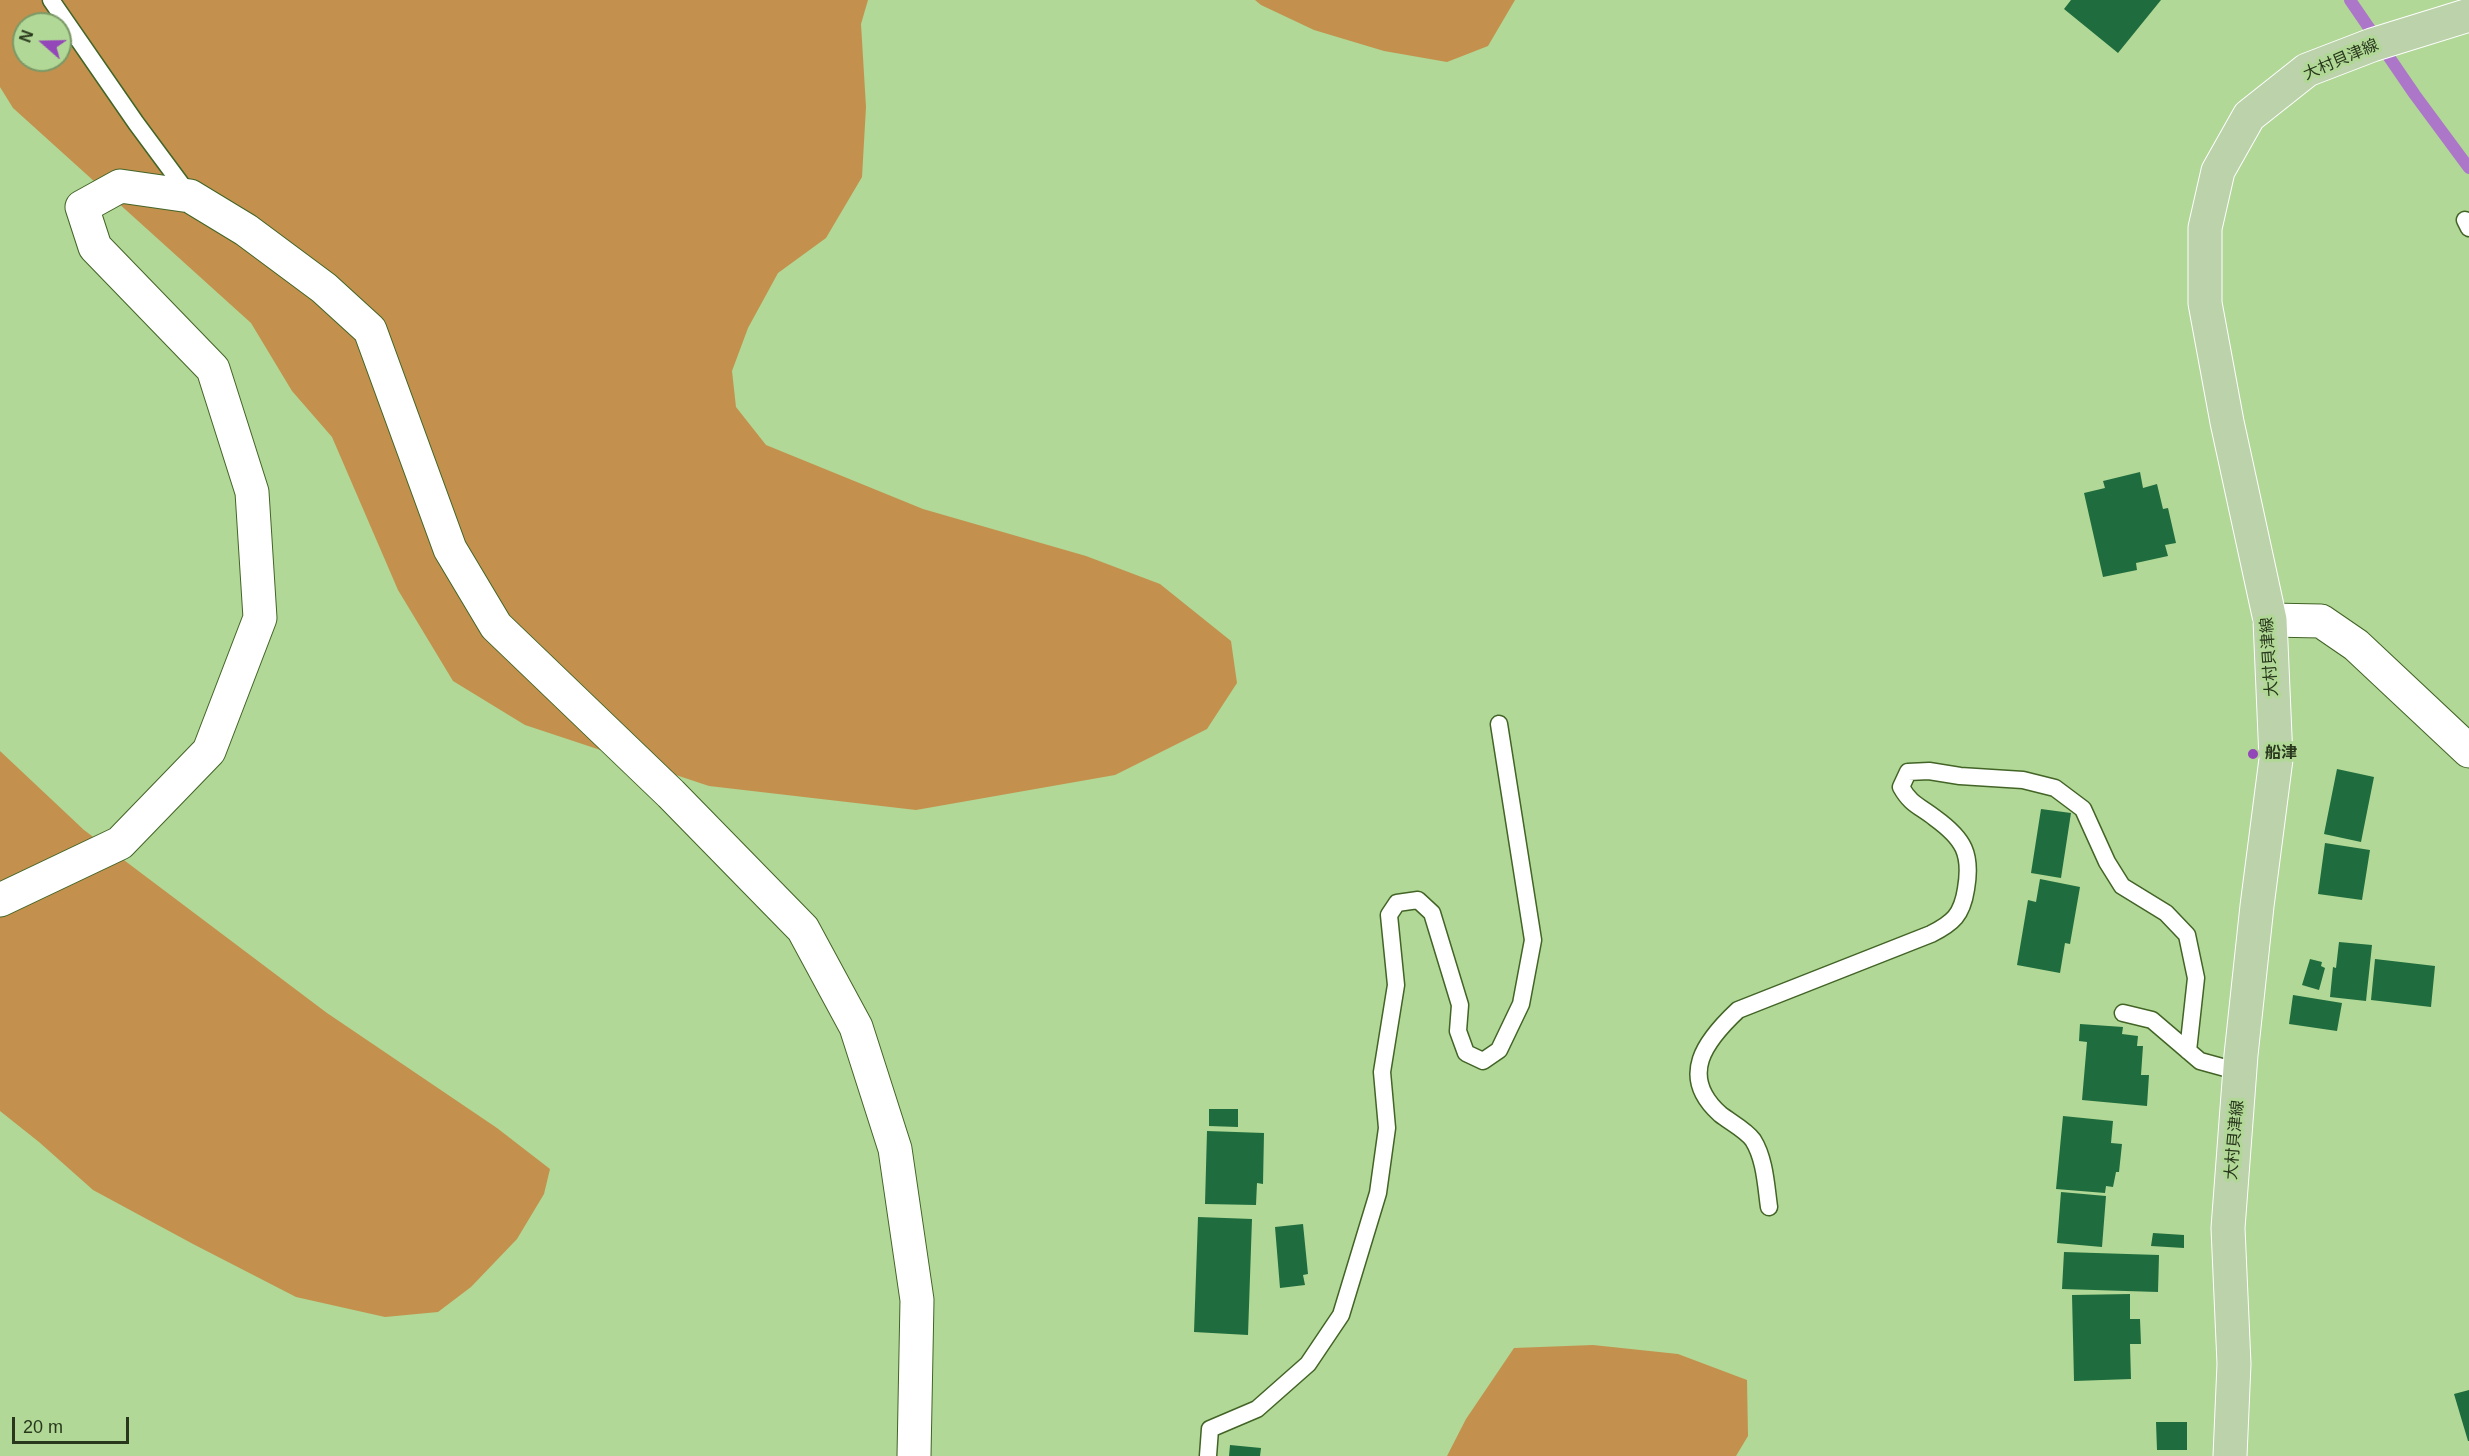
<!DOCTYPE html>
<html>
<head>
<meta charset="utf-8">
<style>
	body { margin:0 }
	#map { position:relative; width:2469px; height:1456px; overflow:hidden; background:#b1d896; font-family:Helvetica,sans-serif }
	canvas { display:block }
	.north { position:absolute; left:12px; top:12px; width:60px; height:60px; box-sizing:border-box; background:#b1d896; border:2px solid #7b9866; border-radius:50%; rotate:290deg; font-size:16px; font-weight:700; line-height:24px; text-align:center; color:#29381d }
	.north::after { content:''; display:block; margin:auto; width:21px; height:27px; background:#9347b8; clip-path:polygon(50% 0,100% 100%,50% 72%,0 100%) }
	.scale { position:absolute; left:12px; top:1417px; width:117px; height:27px; box-sizing:border-box; border:3px solid #29381d; border-top:0; padding-left:8px; font-size:18px; line-height:21px; white-space:nowrap; color:#29381d; -webkit-text-stroke:4px #b1d896; paint-order:stroke }
</style>
</head>
<body>
<div id="map">
<canvas width="2469" height="1456"></canvas>
<div class="north">N</div>
<div class="scale">20 m</div>
</div>
<script>
const ctx = document.querySelector('canvas').getContext('2d');
ctx.lineJoin = 'round';
function paint(path, color) {
  ctx.fillStyle = color;
  ctx.fill(path, 'evenodd');
}
function strokePath(path, color, width, dash) {
  ctx.strokeStyle = color;
  ctx.lineWidth = width;
  ctx.lineCap = dash ? 'butt' : 'round';
  ctx.setLineDash(dash || []);
  ctx.stroke(path);
}
function drawText(font, color, halo, rows, align = 'center') {
  ctx.font = font + ' Helvetica,"Noto Sans JP",sans-serif';
  ctx.lineWidth = 6;
  ctx.setLineDash([]);
  ctx.textBaseline = 'middle';
  ctx.strokeStyle = halo;
  ctx.fillStyle = color;
  for (const [text, x, y, turn = 0] of rows) {
    ctx.save();
    ctx.translate(x, y);
    ctx.rotate((+turn || 0) * Math.PI / 180);
    ctx.textAlign = isNaN(turn) ? turn : align;
    if (halo) ctx.strokeText(text, 0, 0);
    ctx.fillText(text, 0, 0);
    ctx.restore();
  }
}
const green = new Path2D(`
	M 0,0 L 868,0 L 861,24 L 866,107 L 862,177 L 826,238 L 778,273 L 748,328 L 732,371 L 736,407 L 766,445 L 923,509 L 1086,556 L 1160,584 L 1231,641 L 1237,683 L 1207,729 L 1115,775 L 916,810 L 709,786 L 525,725 L 453,681 L 398,590 L 332,437 L 292,391 L 251,323 L 13,108 L 0,87 ZM 24,24 L 60,24 L 60,60 L 24,60 Z
	M 1255,0 L 1515,0 L 1488,46 L 1447,62 L 1384,51 L 1314,30 L 1261,5 Z
	M 0,751 L 84,830 L 327,1013 L 497,1128 L 550,1169 L 544,1194 L 517,1239 L 471,1287 L 438,1312 L 385,1317 L 296,1297 L 193,1244 L 93,1190 L 39,1142 L 0,1111 Z
	M 1593,1345 L 1678,1354 L 1747,1380 L 1748,1436 L 1736,1456 L 1447,1456 L 1466,1419 L 1514,1348 Z`);
const stream = new Path2D(`
	M 2350,0 L 2415,95 L 2469,168`);
const building = new Path2D(`
	M 2071,0 L 2161,0 L 2118,53 L 2064,9 Z
	M 2140,472 L 2143,488 L 2157,484 L 2163,509 L 2168,508 L 2176,543 L 2165,545 L 2168,556 L 2136,563 L 2137,570 L 2103,577 L 2084,493 L 2105,488 L 2103,481 Z
	M 2337,769 L 2374,777 L 2361,842 L 2324,834 Z
	M 2041,809 L 2071,813 L 2061,878 L 2031,873 Z
	M 2325,843 L 2370,850 L 2362,900 L 2318,894 Z
	M 2040,879 L 2080,887 L 2070,944 L 2065,943 L 2060,973 L 2017,965 L 2028,900 L 2036,902 Z
	M 2339,942 L 2372,945 L 2366,1001 L 2330,997 L 2333,967 L 2336,968 Z
	M 2310,959 L 2322,962 L 2321,966 L 2325,968 L 2319,990 L 2302,985 Z
	M 2375,959 L 2435,966 L 2431,1007 L 2371,1000 Z
	M 2293,995 L 2342,1003 L 2337,1031 L 2289,1024 Z
	M 2080,1024 L 2123,1027 L 2122,1034 L 2138,1036 L 2137,1046 L 2143,1046 L 2141,1075 L 2149,1075 L 2147,1106 L 2082,1100 L 2087,1042 L 2079,1041 Z
	M 1209,1109 L 1238,1109 L 1238,1127 L 1209,1126 Z
	M 2063,1116 L 2113,1121 L 2111,1143 L 2122,1144 L 2119,1172 L 2116,1172 L 2113,1187 L 2106,1186 L 2105,1193 L 2056,1189 Z
	M 1207,1131 L 1264,1133 L 1263,1184 L 1257,1183 L 1256,1205 L 1205,1204 Z
	M 2061,1192 L 2106,1196 L 2102,1247 L 2057,1243 Z
	M 1198,1217 L 1252,1219 L 1248,1335 L 1194,1332 Z
	M 1303,1224 L 1308,1274 L 1303,1275 L 1305,1285 L 1280,1288 L 1275,1227 Z
	M 2153,1233 L 2184,1235 L 2184,1248 L 2151,1246 Z
	M 2064,1252 L 2159,1255 L 2158,1292 L 2062,1289 Z
	M 2130,1294 L 2130,1319 L 2140,1319 L 2141,1344 L 2130,1344 L 2131,1379 L 2074,1381 L 2072,1295 Z
	M 2469,1390 L 2469,1441 L 2468,1441 L 2454,1394 Z
	M 2156,1422 L 2187,1422 L 2187,1450 L 2157,1450 Z
	M 1230,1445 L 1261,1448 L 1260,1456 L 1229,1456 Z`);
const lane = new Path2D(`
	M 51,0 L 136,123 L 190,196
	M 2465,220 L 2469,228
	M 2123,1013 L 2152,1020 L 2200,1061 L 2240,1072
	M 1769,1207 C 1766,1186 1765,1159 1753,1140 C 1746,1130 1730,1122 1720,1114 C 1678,1076 1705,1041 1738,1010 L 1931,934 C 1953,923 1962,915 1966,889 C 1972,854 1964,839 1935,818 C 1920,806 1911,805 1901,787 L 1908,772 L 1929,771 L 1960,776 L 2023,780 L 2055,788 L 2083,809 L 2107,862 L 2122,886 L 2166,913 L 2187,935 L 2196,978 L 2188,1051
	M 1208,1456 L 1210,1429 L 1257,1409 L 1308,1364 L 1341,1315 L 1378,1193 L 1387,1128 L 1382,1072 L 1396,985 L 1389,915 L 1397,903 L 1418,900 L 1432,913 L 1460,1005 L 1458,1031 L 1466,1053 L 1483,1061 L 1499,1050 L 1521,1004 L 1533,940 L 1499,724`);
const street = new Path2D(`
	M 2270,620 L 2321,621 L 2356,645 L 2469,751
	M 0,900 L 120,843 L 209,751 L 260,618 L 252,492 L 213,369 L 95,247 L 82,207 L 120,186 L 190,196 L 246,230 L 324,288 L 370,330 L 450,549 L 496,626 L 671,794 L 803,929 L 856,1027 L 895,1149 L 917,1300 L 914,1456`);
const primary = new Path2D(`
	M 2230,1456 L 2234,1364 L 2228,1228 L 2241,1055 L 2257,906 L 2276,759 L 2270,620 L 2227,422 L 2205,303 L 2205,228 L 2218,171 L 2249,116 L 2307,70 L 2372,45 L 2469,15`);
const markers = [
	[2253,754,6,"#9347b8"]
];
const streetNames = [
	["大村貝津線",2341,60,-23],
	["大村貝津線",2270,657,-94],
	["大村貝津線",2235,1140,-85]
];
const poiNames = [
	["船津",2265,754]
];
paint(green, '#c3914d');
strokePath(stream, '#ac76c9', 12);
paint(building, '#1f6d3e');
strokePath(lane, '#426426', 19);
strokePath(street, '#426426', 35);
strokePath(primary, '#fff', 35);
strokePath(lane, '#fff', 16);
strokePath(street, '#fff', 33);
strokePath(primary, '#bbd2ab', 33);
for (const [x, y, r, color] of markers) {
  const dot = new Path2D();
  dot.arc(x, y, r, 0, 2 * Math.PI);
  ctx.fillStyle = color;
  ctx.fill(dot);
  strokePath(dot, '#b1d896', 2);
}
drawText('16px', '#29381d', '#b1d896', streetNames);
drawText('bold 16px', '#29381d', '#b1d896', poiNames, 'left');
</script>
</body>
</html>
